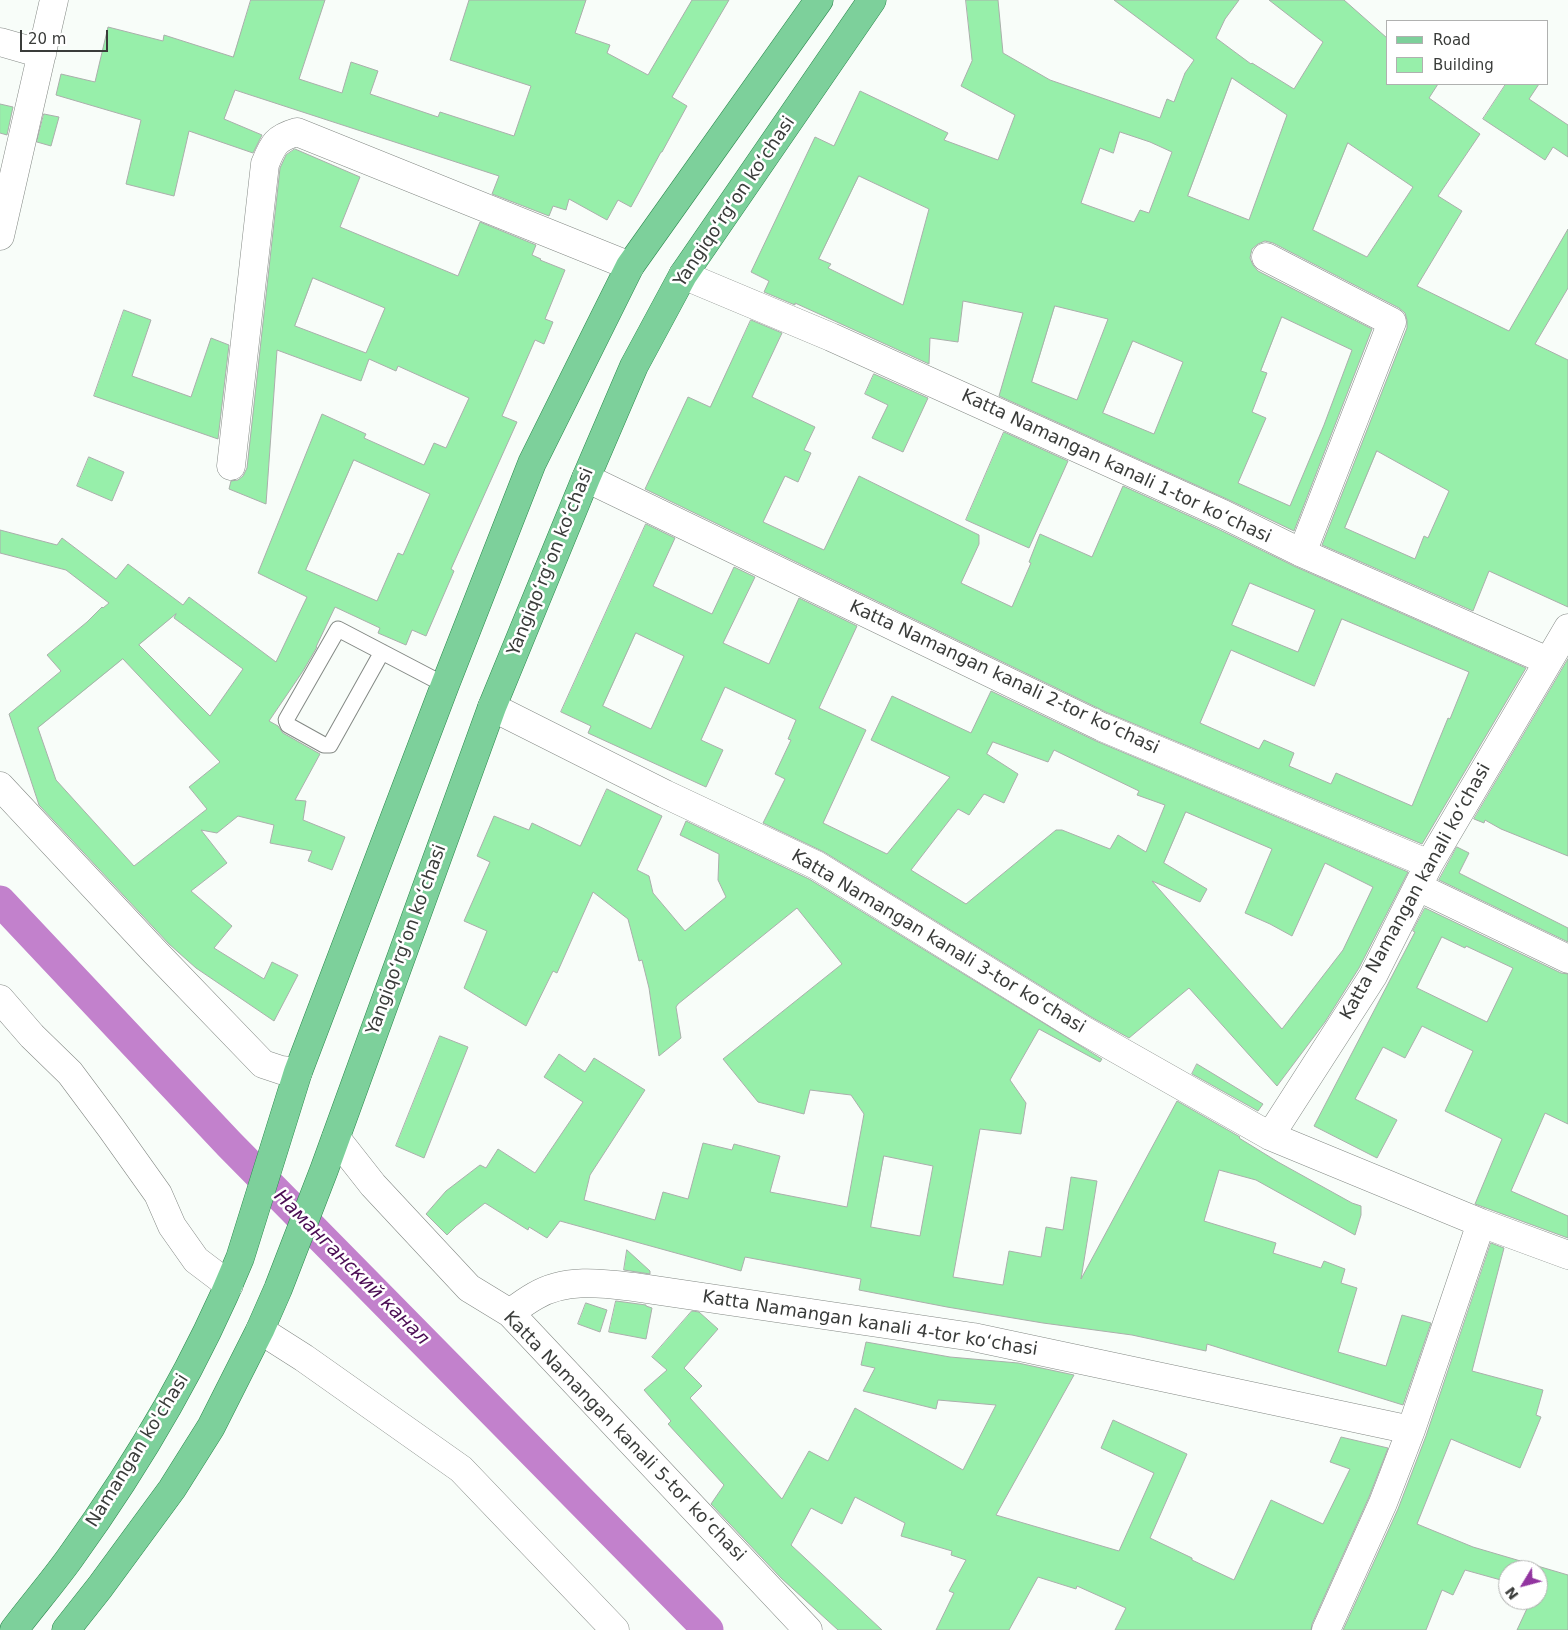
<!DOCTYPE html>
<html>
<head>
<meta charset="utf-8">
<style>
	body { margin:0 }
	#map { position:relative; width:1568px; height:1630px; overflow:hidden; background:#f8fdf9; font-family:"DejaVu Sans",sans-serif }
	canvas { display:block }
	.legend { position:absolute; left:1386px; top:20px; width:162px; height:65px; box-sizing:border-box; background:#fff; border:1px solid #b0b1b0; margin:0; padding:6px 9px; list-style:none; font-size:15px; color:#3a3c3a }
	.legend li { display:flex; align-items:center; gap:10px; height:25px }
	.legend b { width:25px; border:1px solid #b0b1b0 }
	.north { position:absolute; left:1498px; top:1560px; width:50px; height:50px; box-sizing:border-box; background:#fff; border:1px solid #b0b1b0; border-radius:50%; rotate:233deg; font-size:14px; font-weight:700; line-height:20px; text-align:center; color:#3a3c3a }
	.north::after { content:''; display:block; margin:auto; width:18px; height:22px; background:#9235a0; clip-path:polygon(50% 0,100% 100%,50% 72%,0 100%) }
	.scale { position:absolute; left:20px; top:30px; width:88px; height:22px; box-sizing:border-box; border:2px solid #3a3c3a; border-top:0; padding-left:6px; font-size:15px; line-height:18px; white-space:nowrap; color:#3a3c3a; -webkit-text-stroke:4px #fff; paint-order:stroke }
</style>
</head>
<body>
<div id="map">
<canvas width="1568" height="1630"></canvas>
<ul class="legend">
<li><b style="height:6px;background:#7dd09b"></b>Road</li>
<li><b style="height:14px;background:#97efaa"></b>Building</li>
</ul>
<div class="north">N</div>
<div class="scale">20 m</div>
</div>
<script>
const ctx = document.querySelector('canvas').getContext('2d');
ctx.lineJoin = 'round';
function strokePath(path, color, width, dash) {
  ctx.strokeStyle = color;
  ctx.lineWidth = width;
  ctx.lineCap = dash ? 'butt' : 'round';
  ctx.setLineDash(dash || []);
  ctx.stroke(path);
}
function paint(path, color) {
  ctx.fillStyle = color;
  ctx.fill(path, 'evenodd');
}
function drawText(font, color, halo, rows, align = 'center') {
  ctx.font = font + ' "DejaVu Sans",sans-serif';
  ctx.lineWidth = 5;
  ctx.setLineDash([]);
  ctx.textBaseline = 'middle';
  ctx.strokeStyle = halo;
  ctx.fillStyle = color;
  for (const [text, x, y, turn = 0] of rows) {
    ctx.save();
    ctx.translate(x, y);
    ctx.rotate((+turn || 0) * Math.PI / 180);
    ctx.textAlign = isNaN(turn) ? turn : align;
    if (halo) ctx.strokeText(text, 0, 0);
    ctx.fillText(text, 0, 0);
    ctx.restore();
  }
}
const canal = new Path2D(`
	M 0,901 L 229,1144 L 708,1630`);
const building = new Path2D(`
	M 251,0 L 325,0 L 299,79 L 342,93 L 351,62 L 378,71 L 370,94 L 438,117 L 440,112 L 514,136 L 531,86 L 450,60 L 469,0 L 586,0 L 575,33 L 610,45 L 607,53 L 648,75 L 692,0 L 729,0 L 672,97 L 687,106 L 662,152 L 661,152 L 631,207 L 618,200 L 607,220 L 569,199 L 566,210 L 553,206 L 549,216 L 492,194 L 499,176 L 235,90 L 224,119 L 262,135 L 253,153 L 189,131 L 174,196 L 126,184 L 141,120 L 56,95 L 61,74 L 95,82 L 108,27 L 163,41 L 164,35 L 233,57 Z
	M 966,0 L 998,0 L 1003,53 L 1050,80 L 1160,118 L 1167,99 L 1174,102 L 1185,73 L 1194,60 L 1114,0 L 1239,0 L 1225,19 L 1216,38 L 1251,64 L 1252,63 L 1294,89 L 1323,42 L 1269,0 L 1344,0 L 1387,38 L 1387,84 L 1438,84 L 1429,98 L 1480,134 L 1438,196 L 1462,211 L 1417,286 L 1509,331 L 1568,229 L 1568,288 L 1535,344 L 1568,360 L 1568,607 L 1489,571 L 1473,611 L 1322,545 L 1407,328 L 1407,320 L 1405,313 L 1399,308 L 1273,243 L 1265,241 L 1258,244 L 1252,249 L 1250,258 L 1253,265 L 1258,271 L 1372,329 L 1294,531 L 1229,500 L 999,396 L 1023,313 L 963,301 L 958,342 L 930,338 L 929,364 L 795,303 L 795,305 L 764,292 L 769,281 L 751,272 L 815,137 L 834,146 L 860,91 L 948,133 L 944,140 L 998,160 L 1015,115 L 961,86 L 972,61 ZM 1232,78 L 1287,115 L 1249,220 L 1188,196 ZM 1120,132 L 1150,142 L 1172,152 L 1149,213 L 1140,210 L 1134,222 L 1081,203 L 1100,148 L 1113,153 ZM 1348,143 L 1413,187 L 1367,257 L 1313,230 ZM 859,176 L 929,209 L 903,305 L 828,268 L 831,264 L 819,259 ZM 1055,306 L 1108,319 L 1077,400 L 1032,382 ZM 1282,317 L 1352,350 L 1324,425 L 1290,506 L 1238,483 L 1266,418 L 1252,412 L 1267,373 L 1261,371 ZM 1133,341 L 1183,362 L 1154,434 L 1103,413 ZM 1377,451 L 1449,491 L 1428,538 L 1424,536 L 1415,559 L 1345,528 Z
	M 1506,84 L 1539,84 L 1529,99 L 1568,125 L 1568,157 L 1553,147 L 1545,160 L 1483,119 Z
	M 0,104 L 13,107 L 7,135 L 0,133 Z
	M 44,114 L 59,117 L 51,146 L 37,142 Z
	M 295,149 L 360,177 L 340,227 L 458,276 L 480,222 L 536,245 L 532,255 L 541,259 L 540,260 L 565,270 L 545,319 L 553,322 L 544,344 L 535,340 L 502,416 L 517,422 L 451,569 L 454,571 L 426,636 L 412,630 L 406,645 L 378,633 L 380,628 L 335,607 L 316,647 L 317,647 L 303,671 L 269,721 L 278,726 L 283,733 L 320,754 L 295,800 L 306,801 L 303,820 L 345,837 L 332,870 L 308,861 L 312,851 L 270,843 L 274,825 L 238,816 L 217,833 L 201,830 L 227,863 L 191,891 L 232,926 L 214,948 L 264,979 L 272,962 L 298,975 L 274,1021 L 196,968 L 169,944 L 39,805 L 9,714 L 61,671 L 47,655 L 87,622 L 102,607 L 103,608 L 109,603 L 66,570 L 0,553 L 0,530 L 57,545 L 62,538 L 116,579 L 128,564 L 183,605 L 189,597 L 276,662 L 307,597 L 258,573 L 322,414 L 366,434 L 364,438 L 424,465 L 434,443 L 446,448 L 469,398 L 398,366 L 396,371 L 369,359 L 361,381 L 277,350 L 266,504 L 229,489 L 231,481 L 238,480 L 243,476 L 247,468 L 280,168 L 286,155 ZM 313,278 L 385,308 L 366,353 L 295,326 ZM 354,460 L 430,494 L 403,555 L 398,553 L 377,601 L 306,570 ZM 176,614 L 174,618 L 243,669 L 210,716 L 139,645 ZM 123,659 L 220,762 L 189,787 L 207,809 L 134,866 L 56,780 L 38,728 Z
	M 124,310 L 151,320 L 132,376 L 191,397 L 211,338 L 229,345 L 218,439 L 94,396 Z
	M 751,320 L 782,333 L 752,397 L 815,427 L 804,450 L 811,453 L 798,482 L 785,476 L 763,522 L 824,550 L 859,476 L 979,535 L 979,544 L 961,583 L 1012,607 L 1031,563 L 1029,562 L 1040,534 L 1092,557 L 1123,486 L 1216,528 L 1296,567 L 1526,668 L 1422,844 L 1108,713 L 645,489 L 688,397 L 710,407 ZM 1250,583 L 1315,610 L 1298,652 L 1232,625 ZM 1342,619 L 1469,672 L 1450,719 L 1448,718 L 1412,806 L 1336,773 L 1331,784 L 1289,766 L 1294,753 L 1264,740 L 1259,749 L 1200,723 L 1231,650 L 1314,686 Z
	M 874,374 L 928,398 L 903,452 L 872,438 L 888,405 L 865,394 Z
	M 1004,432 L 1068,461 L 1029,548 L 966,520 Z
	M 89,457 L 124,472 L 112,501 L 77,486 Z
	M 646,524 L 675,538 L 653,586 L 712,614 L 734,567 L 755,577 L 723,643 L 769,664 L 799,598 L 857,626 L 819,708 L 866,730 L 823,823 L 887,854 L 950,777 L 871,740 L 892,696 L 971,733 L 991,691 L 1096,741 L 1408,872 L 1359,968 L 1325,1022 L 1277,1086 L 1189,988 L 1129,1038 L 1091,1017 L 824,852 L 763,823 L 785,779 L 775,774 L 791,740 L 788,739 L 796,720 L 725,687 L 701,740 L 723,750 L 706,787 L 588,733 L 591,726 L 561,712 ZM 636,633 L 684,656 L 651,729 L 603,706 ZM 993,742 L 1048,762 L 1054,750 L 1139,791 L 1137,795 L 1165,805 L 1146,852 L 1118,835 L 1110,849 L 1062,830 L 1056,830 L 966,904 L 911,870 L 958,809 L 969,815 L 984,794 L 1004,803 L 1018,774 L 987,754 ZM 1186,812 L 1272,849 L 1245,913 L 1270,924 L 1292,936 L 1325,863 L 1373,887 L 1343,950 L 1282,1029 L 1152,881 L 1200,902 L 1207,889 L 1164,863 Z
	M 1568,659 L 1568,856 L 1501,829 L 1485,820 L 1484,823 L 1474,819 Z
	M 607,789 L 662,816 L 637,870 L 649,876 L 653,893 L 685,931 L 726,897 L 718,880 L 719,854 L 680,835 L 686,821 L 809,879 L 1102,1059 L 1100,1062 L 1039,1029 L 1010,1080 L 1026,1103 L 1021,1134 L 980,1129 L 953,1277 L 1003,1285 L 1009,1251 L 1041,1257 L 1046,1227 L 1063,1230 L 1071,1177 L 1097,1181 L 1081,1279 L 1177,1101 L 1240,1137 L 1239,1138 L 1278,1162 L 1352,1203 L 1361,1206 L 1361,1215 L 1355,1235 L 1256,1180 L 1219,1170 L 1204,1221 L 1276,1243 L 1273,1253 L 1321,1268 L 1324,1261 L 1345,1269 L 1341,1283 L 1357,1288 L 1338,1352 L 1386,1366 L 1402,1315 L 1431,1323 L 1403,1405 L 1207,1344 L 1206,1351 L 1132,1335 L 1043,1323 L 947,1307 L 859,1290 L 861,1279 L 745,1257 L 741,1271 L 560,1221 L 547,1238 L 529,1227 L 528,1230 L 485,1203 L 456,1226 L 447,1235 L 426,1214 L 446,1191 L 480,1165 L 486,1168 L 498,1149 L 535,1173 L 583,1102 L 544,1077 L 559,1054 L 585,1072 L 594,1058 L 645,1090 L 590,1175 L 584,1200 L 655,1220 L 663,1192 L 688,1199 L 703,1143 L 732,1150 L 734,1144 L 780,1156 L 770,1192 L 847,1207 L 864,1114 L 851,1095 L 810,1090 L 804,1114 L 758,1102 L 723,1059 L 842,964 L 797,908 L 678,1004 L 676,1007 L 681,1038 L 659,1056 L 649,988 L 642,960 L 639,961 L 628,919 L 593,892 L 557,973 L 553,971 L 526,1026 L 464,988 L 487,931 L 464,921 L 490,862 L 477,856 L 494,816 L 529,830 L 532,823 L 580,846 ZM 884,1156 L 933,1166 L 920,1236 L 871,1227 Z
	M 1457,847 L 1469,853 L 1459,873 L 1568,928 L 1568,942 L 1439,880 Z
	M 1425,908 L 1561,973 L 1568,974 L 1568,1124 L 1545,1113 L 1511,1191 L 1568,1216 L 1568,1238 L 1475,1204 L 1502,1139 L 1445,1111 L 1473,1051 L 1422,1026 L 1405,1058 L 1383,1047 L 1355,1099 L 1397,1120 L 1377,1158 L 1314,1126 L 1415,932 L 1413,931 ZM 1442,937 L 1465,948 L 1466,946 L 1513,968 L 1487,1022 L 1417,988 Z
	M 440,1036 L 468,1047 L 424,1158 L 396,1146 Z
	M 1197,1064 L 1263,1104 L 1258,1111 L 1192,1074 Z
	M 1491,1243 L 1504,1248 L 1472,1371 L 1543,1390 L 1536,1415 L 1541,1417 L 1520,1468 L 1451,1439 L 1417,1524 L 1473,1547 L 1568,1575 L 1568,1630 L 1517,1630 L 1531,1600 L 1538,1600 L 1538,1570 L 1508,1570 L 1508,1582 L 1465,1570 L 1453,1595 L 1442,1590 L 1426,1630 L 1343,1630 L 1398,1509 L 1426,1436 Z
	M 627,1250 L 650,1271 L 650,1274 L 624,1270 Z
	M 616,1301 L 646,1305 L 646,1306 L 652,1308 L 646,1339 L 609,1332 Z
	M 586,1303 L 607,1310 L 600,1332 L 578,1324 Z
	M 692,1311 L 699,1312 L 718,1329 L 684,1368 L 702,1386 L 690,1398 L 782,1499 L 809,1451 L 828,1461 L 855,1408 L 963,1470 L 996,1405 L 938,1400 L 936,1409 L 863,1391 L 875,1368 L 861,1365 L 866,1342 L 950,1357 L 1018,1363 L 1074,1375 L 996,1515 L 1119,1551 L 1154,1473 L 1101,1448 L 1113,1420 L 1187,1454 L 1150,1538 L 1192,1558 L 1192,1560 L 1234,1580 L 1271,1500 L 1323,1524 L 1350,1469 L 1330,1462 L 1341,1437 L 1388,1448 L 1369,1497 L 1312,1624 L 1311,1630 L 1115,1630 L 1126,1608 L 1077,1586 L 1076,1589 L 1038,1577 L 1009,1630 L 936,1630 L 954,1593 L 949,1591 L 966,1560 L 951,1555 L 952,1551 L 901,1536 L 905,1523 L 855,1497 L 842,1524 L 811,1508 L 791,1545 L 882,1630 L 838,1630 L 781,1578 L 711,1504 L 724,1485 L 668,1424 L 671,1421 L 644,1390 L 667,1370 L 652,1357 Z`);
const lane = new Path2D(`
	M 382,652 L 330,745 L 324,745 L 288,725 L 286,720 L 338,629 L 445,685`);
const street = new Path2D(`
	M 0,42 L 42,54
	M 0,236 L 54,0
	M 1266,257 L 1392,322 L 1302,553
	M 683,275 L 831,337 L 1223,514 L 1302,553 L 1548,661
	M 231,466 L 265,164 C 273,144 276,138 297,132 L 630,266
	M 586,478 L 1102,727 L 1429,864
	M 492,707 L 665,794 L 816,865 L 1083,1030 L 1270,1136 L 1481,1223 L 1568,1255
	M 0,786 L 155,952 L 263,1064 L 281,1070 L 298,1072
	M 1418,887 L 1568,959
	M 0,999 L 32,1036 L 70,1073 L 111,1128 L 158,1194 L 172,1226 L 196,1260 L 229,1285
	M 1270,1136 L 1373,976 L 1429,864 L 1568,628
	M 336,1138 L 373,1185 L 469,1288 L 510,1313 L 808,1630
	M 510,1313 C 518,1307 526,1301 535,1296 C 565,1278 602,1283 634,1287 L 973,1337 L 1411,1430
	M 260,1330 L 304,1358 L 461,1469 L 615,1630
	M 1326,1630 L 1383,1503 L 1411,1430 L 1481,1223`);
const primary = new Path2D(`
	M 14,1630 C 32,1606 52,1583 70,1558 C 137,1465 197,1364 240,1258 L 298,1072 L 445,685 L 532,463 L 630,266 L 819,0
	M 66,1630 L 100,1587 L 172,1489 L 211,1427 L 260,1330 L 278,1289 L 324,1170 L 492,707 L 586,478 L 634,366 L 683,275 L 872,0`);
const streetNames = [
	["Yangiqoʻrgʻon koʻchasi",735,202,-56],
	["Katta Namangan kanali 1-tor koʻchasi",1116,467,25],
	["Yangiqoʻrgʻon koʻchasi",551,562,-68],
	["Katta Namangan kanali 2-tor koʻchasi",1004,678,25],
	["Katta Namangan kanali koʻchasi",1416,892,-61],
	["Yangiqoʻrgʻon koʻchasi",407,940,-70],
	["Katta Namangan kanali 3-tor koʻchasi",938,942,31],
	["Katta Namangan kanali 4-tor koʻchasi",870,1324,9],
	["Katta Namangan kanali 5-tor koʻchasi",624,1437,46],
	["Namangan ko'chasi",138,1451,-58]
];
const waterNames = [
	["Наманганский канал",351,1268,45]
];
strokePath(canal, '#c281cc', 31);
paint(building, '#97efaa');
strokePath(building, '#aaafab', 1);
strokePath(lane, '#848985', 17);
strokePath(street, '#848985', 29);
strokePath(primary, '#2d874e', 29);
strokePath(lane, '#fff', 15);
strokePath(street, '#fff', 28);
strokePath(primary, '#7dd09b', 28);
drawText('18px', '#3a3c3a', '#fff', streetNames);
drawText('italic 19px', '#4a0c53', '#fff', waterNames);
</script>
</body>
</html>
